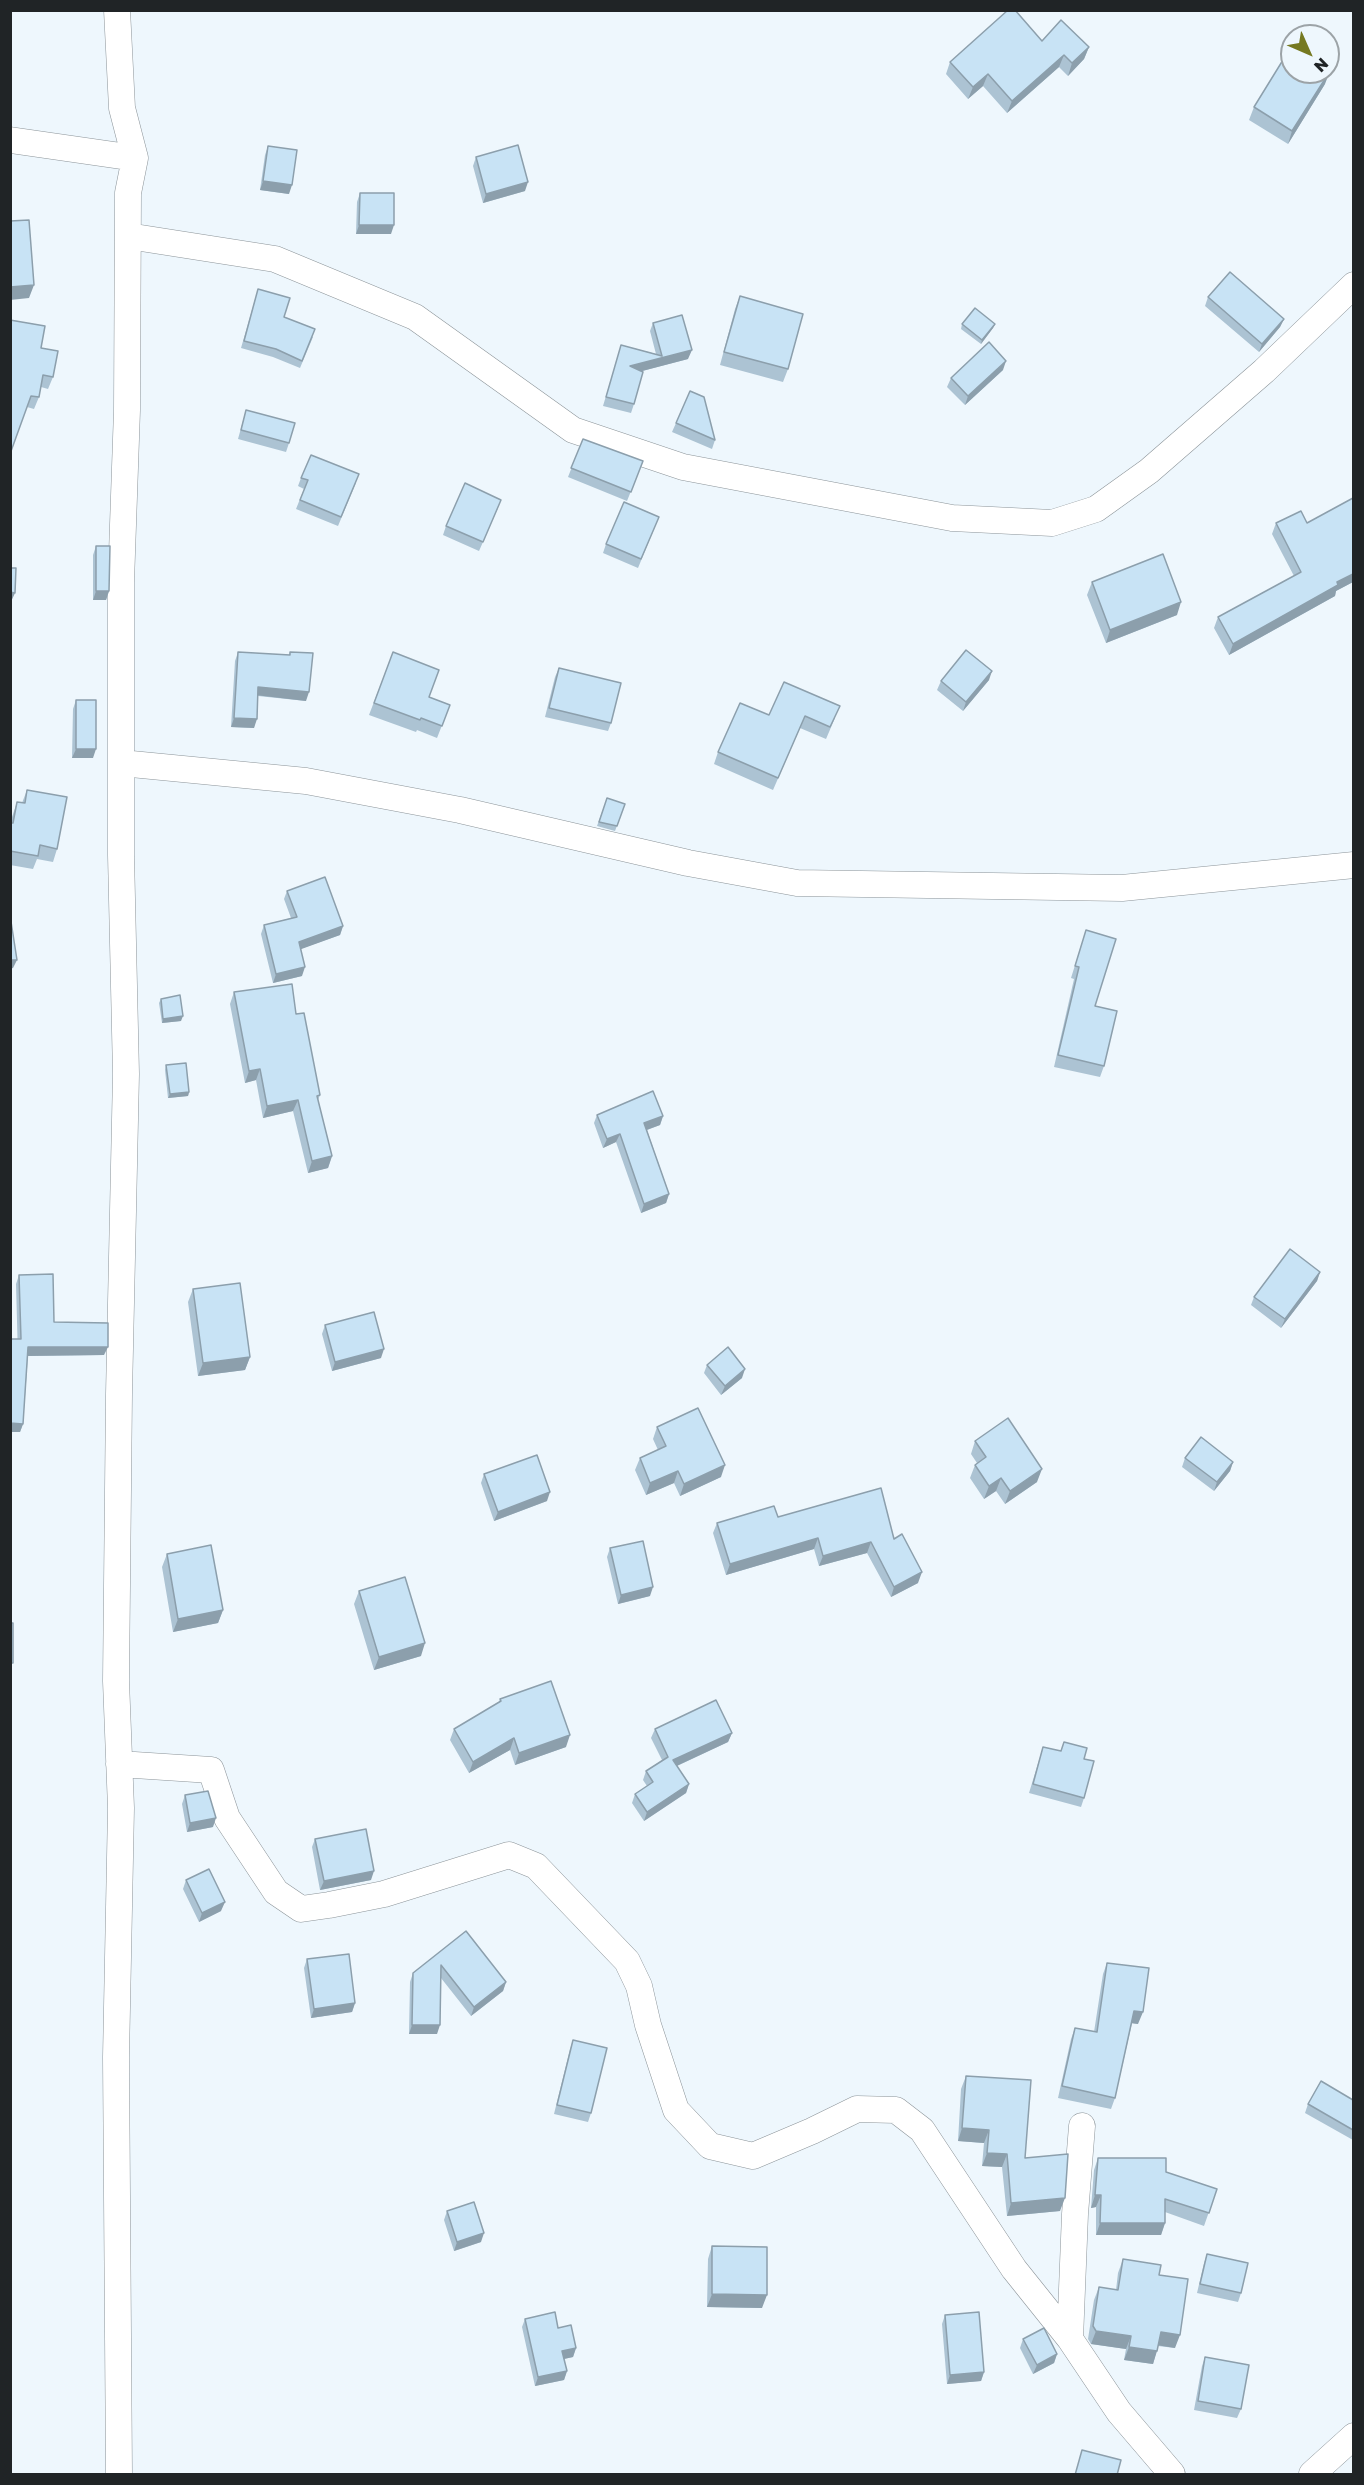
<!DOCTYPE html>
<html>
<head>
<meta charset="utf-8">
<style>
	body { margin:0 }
	#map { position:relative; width:1364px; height:2485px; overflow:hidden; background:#eef7fd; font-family:"Golos Text",sans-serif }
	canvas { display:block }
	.frame { position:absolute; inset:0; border:12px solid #202426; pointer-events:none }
	.north { position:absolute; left:1280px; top:24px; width:60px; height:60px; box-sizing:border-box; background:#eef7fd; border:2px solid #9ca3a7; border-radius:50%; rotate:135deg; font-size:16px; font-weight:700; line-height:24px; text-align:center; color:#202426 }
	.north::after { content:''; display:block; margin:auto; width:21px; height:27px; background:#757921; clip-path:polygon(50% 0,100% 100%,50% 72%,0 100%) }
</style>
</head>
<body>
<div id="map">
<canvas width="1364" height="2485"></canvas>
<div class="frame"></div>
<div class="north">N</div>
</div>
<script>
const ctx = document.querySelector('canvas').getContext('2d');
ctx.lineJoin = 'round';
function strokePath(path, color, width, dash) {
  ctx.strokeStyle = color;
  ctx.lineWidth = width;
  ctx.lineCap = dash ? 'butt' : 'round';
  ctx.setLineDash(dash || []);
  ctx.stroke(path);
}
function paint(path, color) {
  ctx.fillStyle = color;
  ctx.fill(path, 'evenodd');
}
const minor = new Path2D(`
	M 117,10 L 122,108 L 135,158 L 128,193 L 127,410 L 121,582 L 121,855 L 126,1074 L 119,1394 L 116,1681 L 121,1808 L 116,2057 L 119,2474
	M 10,140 L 135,158
	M 128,236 L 275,259 L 415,317 L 573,430 L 683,467 L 952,518 L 1052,523 L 1096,509 L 1149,471 L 1264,371 L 1354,285
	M 121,763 L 306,781 L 460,810 L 688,863 L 797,883 L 1122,888 L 1354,865
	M 119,1764 L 211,1770 L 227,1818 L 276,1892 L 301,1909 L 329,1905 L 384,1894 L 509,1855 L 536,1866 L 627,1961 L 639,1986 L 648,2025 L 676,2110 L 710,2146 L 753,2156 L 812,2131 L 857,2109 L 896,2110 L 922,2130 L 1014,2269 L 1070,2339 L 1119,2412 L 1172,2474
	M 1070,2339 L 1075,2214 L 1082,2126
	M 1312,2474 L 1354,2436`);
const wall = new Path2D(`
	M 1042,41 L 1089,47 L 1084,59 L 1068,76 L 1059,67 L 1007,113 L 983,86 L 968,99 L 946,74 L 950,62 Z
	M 1325,84 L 1288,144 L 1249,120 L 1254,107 Z
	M 268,146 L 289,194 L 260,190 L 265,155 Z
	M 476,157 L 525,191 L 483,203 L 473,166 Z
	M 360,193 L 391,234 L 356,234 L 357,202 Z
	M 258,289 L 284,317 L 313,337 L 300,368 L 273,357 L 241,348 Z
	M 740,296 L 788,369 L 783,382 L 720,365 L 735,309 Z
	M 1208,297 L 1284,319 L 1280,327 L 1259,352 L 1205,306 Z
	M 653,323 L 688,359 L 642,371 L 634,404 L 631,413 L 603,406 L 621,345 L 656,354 L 650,331 Z
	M 962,324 L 995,324 L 993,328 L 981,344 L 961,329 Z
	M 41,348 L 53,377 L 48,389 L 41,387 L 39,397 L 34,409 L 27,407 Z
	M 1003,370 L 965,405 L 947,387 L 951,378 Z
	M 246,410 L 289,443 L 286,452 L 238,439 Z
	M 676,423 L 715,440 L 712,449 L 672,432 Z
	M 583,439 L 643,461 L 627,501 L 568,477 Z
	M 301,478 L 356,483 L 338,526 L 296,509 L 304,489 L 298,486 Z
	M 1353,498 L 1353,582 L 1336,591 L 1335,596 L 1229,655 L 1214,628 L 1218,617 L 1294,576 L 1272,534 L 1276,523 L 1307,523 Z
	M 498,508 L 479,551 L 443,535 L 446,526 Z
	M 659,517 L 638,568 L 603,553 L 606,544 Z
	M 96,546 L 109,591 L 106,600 L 93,600 L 93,555 Z
	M 1092,582 L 1177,615 L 1106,643 L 1087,595 Z
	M 238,652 L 289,655 L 290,652 L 306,701 L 258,696 L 254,728 L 231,727 L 235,661 Z
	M 393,652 L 429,697 L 450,705 L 437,738 L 417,730 L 416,732 L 369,715 Z
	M 559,668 L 611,723 L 608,731 L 545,717 L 555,677 Z
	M 989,680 L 963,711 L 937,690 L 941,681 Z
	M 784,682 L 835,718 L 826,739 L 800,728 L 773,790 L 714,764 L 718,752 L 769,715 Z
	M 76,700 L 93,758 L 72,758 L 73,709 Z
	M 27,790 L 57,849 L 53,862 L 37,859 L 33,869 L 10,865 L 10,823 L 17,802 L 22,803 Z
	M 607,798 L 625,804 L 615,831 L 597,826 Z
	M 287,891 L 343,926 L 340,935 L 300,949 L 302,976 L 273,983 L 261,934 L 264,925 L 291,918 L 284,899 Z
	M 1086,930 L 1095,1006 L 1104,1066 L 1100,1077 L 1054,1067 L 1074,979 L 1071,978 Z
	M 234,992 L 296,1014 L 320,1095 L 318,1100 L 332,1156 L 328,1168 L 308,1173 L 293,1111 L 263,1118 L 256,1080 L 245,1083 L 230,1004 Z
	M 161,999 L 181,1021 L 162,1023 L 159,1003 Z
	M 166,1065 L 189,1092 L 188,1096 L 168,1098 L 165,1070 Z
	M 597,1115 L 663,1116 L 660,1125 L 647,1130 L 669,1194 L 666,1203 L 641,1213 L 616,1142 L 603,1148 L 594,1123 Z
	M 1320,1272 L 1317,1281 L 1281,1328 L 1251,1305 L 1254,1297 Z
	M 19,1275 L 54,1322 L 104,1355 L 28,1356 L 23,1424 L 20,1432 L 16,1284 Z
	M 193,1289 L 250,1357 L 245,1370 L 198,1376 L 188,1302 Z
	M 325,1325 L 381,1358 L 332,1371 L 322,1334 Z
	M 707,1365 L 742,1378 L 721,1395 L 704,1373 Z
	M 657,1427 L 721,1477 L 680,1496 L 674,1483 L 646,1495 L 635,1470 L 640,1458 L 658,1450 L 653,1439 Z
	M 975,1441 L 1037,1482 L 1005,1504 L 996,1491 L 984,1499 L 970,1478 L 975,1465 L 977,1463 L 971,1454 Z
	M 1185,1458 L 1233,1462 L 1230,1471 L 1214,1491 L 1182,1467 Z
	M 484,1474 L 547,1501 L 494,1521 L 481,1483 Z
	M 778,1517 L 894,1539 L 918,1583 L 891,1597 L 867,1553 L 819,1566 L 814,1549 L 726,1575 L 713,1533 L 717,1523 Z
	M 610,1548 L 650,1596 L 618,1604 L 607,1557 Z
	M 167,1554 L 223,1610 L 218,1623 L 173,1632 L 162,1567 Z
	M 359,1591 L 421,1656 L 374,1670 L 354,1604 Z
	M 500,1699 L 566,1747 L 515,1765 L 510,1750 L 469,1773 L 450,1740 L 454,1729 L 499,1702 Z
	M 655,1729 L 732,1733 L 728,1742 L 677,1766 L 689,1784 L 686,1793 L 644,1821 L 632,1803 L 635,1794 L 647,1786 L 643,1780 L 646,1771 L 662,1760 L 651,1738 Z
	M 1064,1742 L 1084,1759 L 1084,1798 L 1081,1807 L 1029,1793 L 1043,1747 L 1061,1751 Z
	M 185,1795 L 213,1827 L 187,1832 L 182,1804 Z
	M 315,1839 L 371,1880 L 320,1890 L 312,1847 Z
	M 186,1880 L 221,1911 L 199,1922 L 183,1889 Z
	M 466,1931 L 506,1982 L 503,1991 L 471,2016 L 441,1978 L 437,2034 L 409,2034 L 410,1982 L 413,1973 Z
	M 307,1959 L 355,2003 L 352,2012 L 311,2018 L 304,1968 Z
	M 1107,1963 L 1138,2024 L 1132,2023 L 1115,2098 L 1111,2109 L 1058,2098 L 1071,2039 L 1075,2028 L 1094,2032 L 1103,1974 Z
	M 573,2040 L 591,2113 L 588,2122 L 554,2114 L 570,2049 Z
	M 966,2076 L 1025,2158 L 1060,2211 L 1007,2216 L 1002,2167 L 982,2166 L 984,2143 L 958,2141 L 961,2089 Z
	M 1353,2100 L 1353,2140 L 1305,2113 L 1308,2104 Z
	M 1098,2158 L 1166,2172 L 1217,2189 L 1204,2226 L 1165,2212 L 1165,2223 L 1161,2235 L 1096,2235 L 1096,2207 L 1091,2208 L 1094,2170 Z
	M 447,2211 L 481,2242 L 454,2251 L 444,2220 Z
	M 712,2246 L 762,2308 L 707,2307 L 708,2259 Z
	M 1207,2254 L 1241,2293 L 1238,2302 L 1197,2293 L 1204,2263 Z
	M 1123,2259 L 1159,2275 L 1175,2348 L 1158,2346 L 1153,2364 L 1124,2360 L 1126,2349 L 1091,2344 L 1088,2339 L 1094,2300 L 1099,2287 L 1116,2290 L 1118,2273 Z
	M 945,2315 L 984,2372 L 981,2381 L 947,2384 L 942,2324 Z
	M 525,2319 L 558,2328 L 576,2348 L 573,2357 L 564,2359 L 567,2371 L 564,2380 L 535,2386 L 522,2327 Z
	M 1023,2339 L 1057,2354 L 1054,2363 L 1033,2374 L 1020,2348 Z
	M 1205,2357 L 1241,2409 L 1237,2418 L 1194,2410 L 1202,2366 Z`);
const shadedWall = new Path2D(`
	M 1089,47 L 1084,59 L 1068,76 L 1072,63 Z
	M 1064,55 L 1059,67 L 1007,113 L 1012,101 Z
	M 1330,71 L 1325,84 L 1288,144 L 1292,131 Z
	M 988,74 L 983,86 L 968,99 L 973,87 Z
	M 263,181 L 292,185 L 289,194 L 260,190 Z
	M 528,182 L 525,191 L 483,203 L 486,194 Z
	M 359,225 L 394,225 L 391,234 L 356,234 Z
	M 34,285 L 29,298 L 10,300 L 10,287 Z
	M 1284,319 L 1280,327 L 1259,352 L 1262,344 Z
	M 995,324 L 993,328 L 981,344 L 982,340 Z
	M 692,350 L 688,359 L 627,375 L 630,366 Z
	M 1006,361 L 1003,370 L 965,405 L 968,396 Z
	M 1353,574 L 1353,582 L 1336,591 L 1335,596 L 1229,655 L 1233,644 L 1337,582 Z
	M 96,591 L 109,591 L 106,600 L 93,600 Z
	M 10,592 L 15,593 L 10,604 Z
	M 1181,602 L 1177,615 L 1106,643 L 1110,630 Z
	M 992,671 L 989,680 L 963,711 L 966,702 Z
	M 258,687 L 309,692 L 306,701 L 255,695 Z
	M 234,718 L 257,719 L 254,728 L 231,727 Z
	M 76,749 L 96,749 L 93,758 L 72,758 Z
	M 343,926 L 340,935 L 296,951 L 299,942 Z
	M 10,960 L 17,960 L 13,968 L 10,969 Z
	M 305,967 L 302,976 L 273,983 L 276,974 Z
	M 183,1016 L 181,1021 L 162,1023 L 163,1019 Z
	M 260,1069 L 256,1080 L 245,1083 L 249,1071 Z
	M 189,1092 L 188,1096 L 168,1098 L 170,1094 Z
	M 298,1100 L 293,1111 L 263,1118 L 267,1106 Z
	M 663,1116 L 660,1125 L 641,1132 L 644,1123 Z
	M 620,1134 L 616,1142 L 603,1148 L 607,1139 Z
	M 332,1156 L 328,1168 L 308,1173 L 312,1161 Z
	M 669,1194 L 666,1203 L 641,1213 L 644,1204 Z
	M 1320,1272 L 1317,1281 L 1281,1328 L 1285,1319 Z
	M 28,1347 L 108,1347 L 104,1355 L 25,1356 Z
	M 384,1349 L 381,1358 L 332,1371 L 335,1362 Z
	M 250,1357 L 245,1370 L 198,1376 L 203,1363 Z
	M 745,1369 L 742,1378 L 721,1395 L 725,1386 Z
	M 10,1423 L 23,1424 L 20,1432 L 10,1432 Z
	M 1233,1462 L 1230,1471 L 1214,1491 L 1217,1482 Z
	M 725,1465 L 721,1477 L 680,1496 L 684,1484 Z
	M 1042,1469 L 1037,1482 L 1005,1504 L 1010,1491 Z
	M 678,1471 L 674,1483 L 646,1495 L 650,1483 Z
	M 1001,1478 L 996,1491 L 984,1499 L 989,1486 Z
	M 550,1492 L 547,1501 L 494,1521 L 498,1512 Z
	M 818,1538 L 814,1549 L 726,1575 L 730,1564 Z
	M 871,1542 L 867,1553 L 819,1566 L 823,1556 Z
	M 922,1572 L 918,1583 L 891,1597 L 894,1587 Z
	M 653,1587 L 650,1596 L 618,1604 L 621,1595 Z
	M 223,1610 L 218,1623 L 173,1632 L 178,1619 Z
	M 425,1643 L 421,1656 L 374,1670 L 379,1657 Z
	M 732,1733 L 728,1742 L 670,1769 L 673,1760 Z
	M 570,1735 L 566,1747 L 515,1765 L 519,1753 Z
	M 514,1738 L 510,1750 L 469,1773 L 473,1762 Z
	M 689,1784 L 686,1793 L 644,1821 L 647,1812 Z
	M 216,1818 L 213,1827 L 187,1832 L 190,1823 Z
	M 374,1871 L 371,1880 L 320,1890 L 324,1881 Z
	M 225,1902 L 221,1911 L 199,1922 L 202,1913 Z
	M 506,1982 L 503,1991 L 471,2016 L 474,2007 Z
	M 355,2003 L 352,2012 L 311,2018 L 314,2009 Z
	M 1134,2011 L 1143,2012 L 1138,2024 L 1130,2023 Z
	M 412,2025 L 440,2025 L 437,2034 L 409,2034 Z
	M 962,2128 L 989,2130 L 984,2143 L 958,2141 Z
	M 987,2153 L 1007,2154 L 1002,2167 L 982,2166 Z
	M 1095,2195 L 1101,2195 L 1096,2207 L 1091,2208 Z
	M 1065,2198 L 1060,2211 L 1007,2216 L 1011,2203 Z
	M 1100,2223 L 1165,2223 L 1161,2235 L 1096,2235 Z
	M 484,2233 L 481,2242 L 454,2251 L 457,2242 Z
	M 712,2294 L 767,2295 L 762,2308 L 707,2307 Z
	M 1096,2331 L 1131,2336 L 1126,2349 L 1091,2344 Z
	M 1161,2332 L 1180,2335 L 1175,2348 L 1156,2345 Z
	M 1129,2347 L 1157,2351 L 1153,2364 L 1124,2360 Z
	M 576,2348 L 573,2357 L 559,2360 L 562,2351 Z
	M 1057,2354 L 1054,2363 L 1033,2374 L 1037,2365 Z
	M 567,2371 L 564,2380 L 535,2386 L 538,2377 Z
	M 984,2372 L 981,2381 L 947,2384 L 950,2375 Z`);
const building = new Path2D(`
	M 1008,10 L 1015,10 L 1042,41 L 1061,20 L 1089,47 L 1072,63 L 1064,55 L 1012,101 L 988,74 L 973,87 L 950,62 Z
	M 1291,47 L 1292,48 L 1292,72 L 1328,72 L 1328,70 L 1330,71 L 1292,131 L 1254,107 Z
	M 518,145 L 528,182 L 486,194 L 476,157 Z
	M 268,146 L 297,150 L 292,185 L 263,181 Z
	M 360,193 L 394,193 L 394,225 L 359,225 Z
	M 29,220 L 34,285 L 10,287 L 10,221 Z
	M 1230,272 L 1284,319 L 1262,344 L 1208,297 Z
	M 258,289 L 290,298 L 284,317 L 315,329 L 302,361 L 276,349 L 244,341 Z
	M 740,296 L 803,314 L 788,369 L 724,352 Z
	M 975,308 L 995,324 L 982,340 L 962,324 Z
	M 682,315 L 692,350 L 630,366 L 643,372 L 634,404 L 606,397 L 621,345 L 662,356 L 653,323 Z
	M 10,320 L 45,326 L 41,348 L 58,351 L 53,377 L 43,375 L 39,397 L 31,396 L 10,454 Z
	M 989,342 L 1006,361 L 968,396 L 951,378 Z
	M 690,391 L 704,397 L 715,440 L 676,423 Z
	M 246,410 L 295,423 L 289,443 L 241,430 Z
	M 583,439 L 643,461 L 631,492 L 571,468 Z
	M 311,455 L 359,474 L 341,517 L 300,500 L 308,480 L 301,478 Z
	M 465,483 L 501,500 L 483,542 L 446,526 Z
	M 1353,498 L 1353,574 L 1337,582 L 1338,585 L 1233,644 L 1218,617 L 1301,572 L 1276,523 L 1301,511 L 1307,523 Z
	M 624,502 L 659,517 L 641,559 L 606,544 Z
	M 96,546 L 110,546 L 109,591 L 96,591 Z
	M 1163,554 L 1181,602 L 1110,630 L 1092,582 Z
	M 10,568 L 16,568 L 15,593 L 10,592 Z
	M 966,650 L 992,671 L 966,702 L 941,681 Z
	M 238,652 L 290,655 L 290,652 L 313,653 L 309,692 L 258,687 L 257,719 L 234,718 Z
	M 393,652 L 439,670 L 429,697 L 450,705 L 442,726 L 421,718 L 420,720 L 374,703 Z
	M 559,668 L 621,683 L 611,723 L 549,708 Z
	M 784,682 L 840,706 L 830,727 L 805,716 L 778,778 L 718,752 L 740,703 L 769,715 Z
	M 76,700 L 96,700 L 96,749 L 76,749 Z
	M 27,790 L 67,797 L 57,849 L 40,845 L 38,856 L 10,851 L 10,823 L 13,823 L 17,802 L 25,803 Z
	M 607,798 L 625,804 L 617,826 L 599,822 Z
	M 325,877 L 343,926 L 299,942 L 305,967 L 276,974 L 264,925 L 297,917 L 287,891 Z
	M 10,915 L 17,960 L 10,960 Z
	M 1086,930 L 1116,939 L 1095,1006 L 1117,1011 L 1104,1066 L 1058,1055 L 1079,967 L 1075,966 Z
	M 292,984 L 296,1014 L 304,1013 L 320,1095 L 317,1096 L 332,1156 L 312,1161 L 298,1100 L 267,1106 L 260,1069 L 249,1071 L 234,992 Z
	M 180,995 L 183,1016 L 163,1019 L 161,999 Z
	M 186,1063 L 189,1092 L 170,1094 L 166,1065 Z
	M 653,1091 L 663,1116 L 644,1123 L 669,1194 L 644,1204 L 620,1134 L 607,1139 L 597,1115 Z
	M 1290,1249 L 1320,1272 L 1285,1319 L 1254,1297 Z
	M 53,1274 L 54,1322 L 108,1323 L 108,1347 L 28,1347 L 23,1424 L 10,1423 L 10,1339 L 21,1339 L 19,1275 Z
	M 240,1283 L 250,1357 L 203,1363 L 193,1289 Z
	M 374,1312 L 384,1349 L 335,1362 L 325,1325 Z
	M 728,1347 L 745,1369 L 725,1386 L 707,1365 Z
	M 698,1408 L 725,1465 L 684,1484 L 678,1471 L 650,1483 L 640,1458 L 666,1446 L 657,1427 Z
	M 1008,1418 L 1042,1469 L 1010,1491 L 1001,1478 L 989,1486 L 975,1465 L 986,1457 L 975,1441 Z
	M 1201,1437 L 1233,1462 L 1217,1482 L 1185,1458 Z
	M 537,1455 L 550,1492 L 498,1512 L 484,1474 Z
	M 881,1488 L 894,1539 L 902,1534 L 922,1572 L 894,1587 L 871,1542 L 823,1556 L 818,1538 L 730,1564 L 717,1523 L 774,1506 L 778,1517 Z
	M 643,1541 L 653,1587 L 621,1595 L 610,1548 Z
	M 211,1545 L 223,1610 L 178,1619 L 167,1554 Z
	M 405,1577 L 425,1643 L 379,1657 L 359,1591 Z
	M 10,1623 L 13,1623 L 13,1663 L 10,1663 Z
	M 551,1681 L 570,1735 L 519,1753 L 514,1738 L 473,1762 L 454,1729 L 501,1701 L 500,1699 Z
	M 716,1700 L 732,1733 L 673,1760 L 689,1784 L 647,1812 L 635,1794 L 653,1782 L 646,1771 L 668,1757 L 655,1729 Z
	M 1064,1742 L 1087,1748 L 1084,1759 L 1094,1761 L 1084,1798 L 1033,1784 L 1043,1747 L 1061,1751 Z
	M 208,1791 L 216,1818 L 190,1823 L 185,1795 Z
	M 366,1829 L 374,1871 L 324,1881 L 315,1839 Z
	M 209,1869 L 225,1902 L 202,1913 L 186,1880 Z
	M 466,1931 L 506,1982 L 474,2007 L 441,1965 L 440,2025 L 412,2025 L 413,1973 Z
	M 349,1954 L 355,2003 L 314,2009 L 307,1959 Z
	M 1107,1963 L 1149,1968 L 1143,2012 L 1134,2011 L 1115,2098 L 1062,2086 L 1075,2028 L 1097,2032 Z
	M 573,2040 L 607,2048 L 591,2113 L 557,2105 Z
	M 966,2076 L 1031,2080 L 1025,2158 L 1068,2154 L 1065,2198 L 1011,2203 L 1007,2154 L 987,2153 L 989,2130 L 962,2128 Z
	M 1321,2081 L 1353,2100 L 1353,2130 L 1308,2104 Z
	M 1098,2158 L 1166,2158 L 1166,2172 L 1217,2189 L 1209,2213 L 1165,2199 L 1165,2223 L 1100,2223 L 1101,2195 L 1095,2195 Z
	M 474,2202 L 484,2233 L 457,2242 L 447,2211 Z
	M 712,2246 L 767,2247 L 767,2295 L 712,2294 Z
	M 1207,2254 L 1248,2263 L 1241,2293 L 1200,2284 Z
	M 1123,2259 L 1161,2265 L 1159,2275 L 1188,2279 L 1180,2335 L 1161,2332 L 1157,2351 L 1129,2347 L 1131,2336 L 1096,2331 L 1093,2326 L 1099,2287 L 1118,2290 Z
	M 555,2312 L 558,2328 L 571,2325 L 576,2348 L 562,2351 L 567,2371 L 538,2377 L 525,2319 Z
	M 979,2312 L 984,2372 L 950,2375 L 945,2315 Z
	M 1044,2328 L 1057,2354 L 1037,2365 L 1023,2339 Z
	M 1205,2357 L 1249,2365 L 1241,2409 L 1198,2401 Z
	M 1082,2450 L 1121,2460 L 1117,2475 L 1075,2475 Z`);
strokePath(minor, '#8c9499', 27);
strokePath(minor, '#fff', 26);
paint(wall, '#acc3d3');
paint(shadedWall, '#8c9fac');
paint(building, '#c8e3f5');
strokePath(building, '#8c9fac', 1.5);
</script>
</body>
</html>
